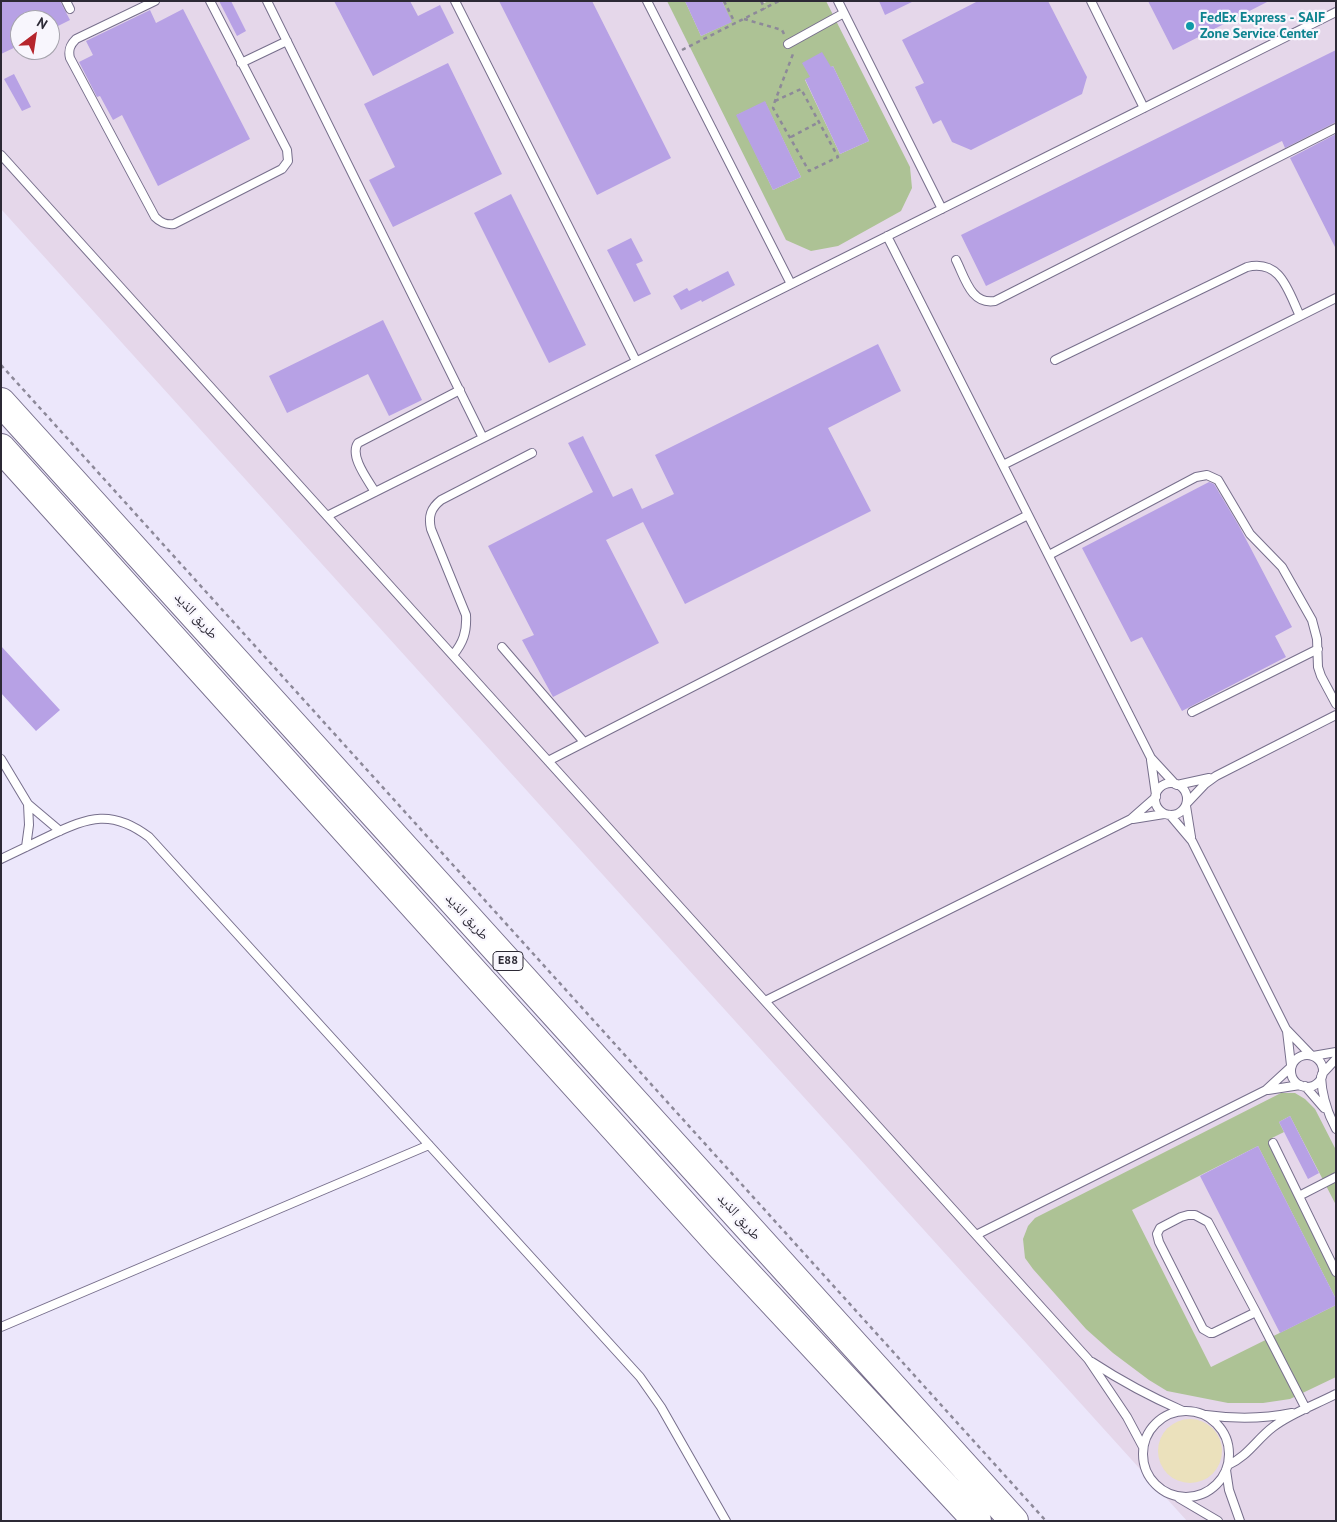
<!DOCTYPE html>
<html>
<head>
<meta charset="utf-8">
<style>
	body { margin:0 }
	#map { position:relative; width:1337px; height:1522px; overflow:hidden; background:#ece7fb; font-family:"PT Sans",sans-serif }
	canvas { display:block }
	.frame { position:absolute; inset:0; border:2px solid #2c2935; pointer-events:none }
	.north { position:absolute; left:10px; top:10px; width:50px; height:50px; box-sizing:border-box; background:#f8f6fd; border:1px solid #a6a4ad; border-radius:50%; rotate:31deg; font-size:14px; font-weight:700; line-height:20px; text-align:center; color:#2c2935 }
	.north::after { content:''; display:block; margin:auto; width:18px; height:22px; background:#b6252c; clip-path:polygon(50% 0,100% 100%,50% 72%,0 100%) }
</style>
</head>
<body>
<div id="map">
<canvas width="1337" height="1522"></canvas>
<div class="frame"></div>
<div class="north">N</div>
</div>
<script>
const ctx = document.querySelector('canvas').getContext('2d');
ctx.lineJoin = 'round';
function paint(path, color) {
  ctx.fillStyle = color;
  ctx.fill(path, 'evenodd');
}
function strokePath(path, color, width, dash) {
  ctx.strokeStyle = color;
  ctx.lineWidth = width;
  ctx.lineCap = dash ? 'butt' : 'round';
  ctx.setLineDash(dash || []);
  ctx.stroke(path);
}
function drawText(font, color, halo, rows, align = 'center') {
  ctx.font = font + ' "PT Sans","Noto Naskh Arabic",sans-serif';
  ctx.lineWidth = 4.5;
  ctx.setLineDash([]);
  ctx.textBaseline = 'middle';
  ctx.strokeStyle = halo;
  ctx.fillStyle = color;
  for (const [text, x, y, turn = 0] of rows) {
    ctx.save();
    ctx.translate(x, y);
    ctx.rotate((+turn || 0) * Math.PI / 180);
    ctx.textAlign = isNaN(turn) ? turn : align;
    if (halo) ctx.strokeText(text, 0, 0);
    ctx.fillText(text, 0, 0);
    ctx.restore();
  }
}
const industrial = new Path2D(`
	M 1,1 L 1336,1 L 1336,1521 L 1187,1521 L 1,209 ZM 20,20 L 50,20 L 50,50 L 20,50 Z`);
const green = new Path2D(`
	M 667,1 L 685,1 L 701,36 L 731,22 L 722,1 L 763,1 L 764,3 L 769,1 L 826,1 L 910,167 L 912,188 L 901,211 L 838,246 L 811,251 L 786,240 ZM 833,66 L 869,141 L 840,154 L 805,80 ZM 765,102 L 801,177 L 773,190 L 737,115 Z
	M 1281,1093 L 1295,1093 L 1305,1099 L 1315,1109 L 1336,1150 L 1336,1205 L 1290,1116 L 1279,1122 L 1284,1132 L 1272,1138 L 1336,1265 L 1336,1299 L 1258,1146 L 1132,1210 L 1211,1367 L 1336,1305 L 1336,1377 L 1290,1399 L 1263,1403 L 1228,1403 L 1167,1391 L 1149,1380 L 1113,1353 L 1086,1329 L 1033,1269 L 1025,1258 L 1023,1239 L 1028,1226 L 1035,1218 Z`);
const sand = new Path2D(`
	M1158 1451a32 32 0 1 1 64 0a32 32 0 1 1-64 0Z`);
const building = new Path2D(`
	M 1,1 L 60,1 L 70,20 L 50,30 L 50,20 L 20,20 L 20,45 L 1,54 Z
	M 219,1 L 231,1 L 246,31 L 237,36 Z
	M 334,1 L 410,1 L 418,16 L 440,5 L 454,33 L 373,76 Z
	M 499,1 L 592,1 L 671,158 L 597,195 Z
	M 685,1 L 722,1 L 732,22 L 701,36 Z
	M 879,1 L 914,1 L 885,15 Z
	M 978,1 L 1048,1 L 1087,77 L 1082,94 L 971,150 L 952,142 L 941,120 L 933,124 L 915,87 L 924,83 L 902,40 Z
	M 1148,1 L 1269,1 L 1173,50 Z
	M 183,9 L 250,139 L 158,186 L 122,115 L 113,120 L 100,96 L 97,97 L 79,62 L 93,55 L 86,41 L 150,10 L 156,23 Z
	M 1336,50 L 1336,122 L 1285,148 L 1282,141 L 986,286 L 961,235 Z
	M 822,52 L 831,67 L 833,66 L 869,141 L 840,154 L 805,79 L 810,77 L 802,63 Z
	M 448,63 L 502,174 L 393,227 L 369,180 L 395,167 L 364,104 Z
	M 14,74 L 31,107 L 22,111 L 4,79 Z
	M 765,101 L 801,177 L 773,190 L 736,115 Z
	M 1336,134 L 1336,249 L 1290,158 Z
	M 511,194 L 586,345 L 549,363 L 474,213 Z
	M 631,238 L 643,261 L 636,264 L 651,294 L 634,302 L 607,250 Z
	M 728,271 L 735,285 L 702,302 L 701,300 L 681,310 L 673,296 L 687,288 L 689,291 Z
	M 383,320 L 422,400 L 389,416 L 368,374 L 287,413 L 269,376 Z
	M 878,344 L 901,391 L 828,428 L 871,511 L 685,604 L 643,522 L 606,540 L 659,643 L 553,697 L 522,640 L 534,635 L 488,546 L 593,492 L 568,443 L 583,436 L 613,497 L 632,488 L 642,509 L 674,494 L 655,455 Z
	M 1209,482 L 1214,484 L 1239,526 L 1292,627 L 1275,636 L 1286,657 L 1182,711 L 1142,637 L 1131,642 L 1082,548 Z
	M 1,646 L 60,710 L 36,731 L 1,693 Z
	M 1290,1116 L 1319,1173 L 1308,1179 L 1279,1122 Z
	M 1258,1146 L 1336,1299 L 1336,1305 L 1280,1333 L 1200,1176 Z`);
const path = new Path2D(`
	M 724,1 L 735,23
	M 761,1 L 765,9
	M 744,19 L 782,30 L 784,34
	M 682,50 L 779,1
	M 775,101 L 801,89 L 838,157 L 809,171 L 773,108 L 775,101 L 793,54 L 792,53
	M 791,137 L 819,122
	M 1,365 L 1046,1521`);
const service = new Path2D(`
	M 66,1 L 70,9
	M 155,1 L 76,39 C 70,45 68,50 70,58 L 155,217 C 161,223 166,225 174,224 L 282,169 L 288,161 L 287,150 L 210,1
	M 267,1 L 483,438
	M 455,1 L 636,361
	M 647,1 L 791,284
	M 838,1 L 942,209
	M 1091,1 L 1144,108
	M 788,44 L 844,13
	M 241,63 L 287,41
	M 1,155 L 1088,1359 L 1127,1417 L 1143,1447
	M 887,236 L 1151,758 L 1175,784
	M 956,260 C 965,278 971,305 995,301 L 1336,128
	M 1055,360 L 1247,267 C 1281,259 1288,291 1300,316
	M 1003,465 L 1336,298
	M 375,492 C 368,480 349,456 358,443 L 460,390
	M 327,516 L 1336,12
	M 1049,555 L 1196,477 L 1207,475 L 1218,480 L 1250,534 L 1282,567 L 1312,620 L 1317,639 L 1318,667 L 1321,676 L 1336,704
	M 502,647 L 584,742
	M 453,655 C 463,643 467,632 466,615 L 431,529 C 428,516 431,508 441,500 L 532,453
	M 1192,712 L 1318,649
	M 1,759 L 28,804 L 60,831
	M 1151,760 L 1156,795
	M 548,761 L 1028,515
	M1155 799a16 16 0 1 1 32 0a16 16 0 1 1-32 0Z
	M 1177,785 L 1209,778
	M 1187,803 L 1205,784 L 1216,776 L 1336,715
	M 1186,806 L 1191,837
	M 1170,815 L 1192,841 L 1286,1029 L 1311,1055
	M 1133,819 L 1164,814
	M 26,847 L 29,825 L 28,804
	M 1,859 C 18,851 34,843 51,835 C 89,817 112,809 149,837 L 640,1377 L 661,1407 L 726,1521
	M 765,1001 L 1131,819 L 1156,797
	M 1287,1031 L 1291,1065
	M1291 1071a16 16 0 1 1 32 0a16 16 0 1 1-32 0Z
	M 1313,1056 L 1336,1052
	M 1322,1074 L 1336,1059
	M 1321,1077 C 1322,1097 1327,1112 1336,1129
	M 1305,1086 L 1324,1108
	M 1268,1090 L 1300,1085
	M 1273,1143 L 1336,1272
	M 1299,1196 L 1336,1177
	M 976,1235 L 1266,1090 L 1291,1067
	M 1256,1312 L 1208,1222 L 1195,1215 L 1188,1215 L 1181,1217 L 1160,1228 L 1157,1234 L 1159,1242 L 1203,1329 L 1210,1333 L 1213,1333 L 1256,1312 L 1306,1409
	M 1,1327 L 429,1145
	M 1092,1362 C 1121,1381 1151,1397 1183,1411
	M1143 1454a43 43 0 1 1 86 0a43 43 0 1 1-86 0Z
	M 1206,1415 C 1235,1419 1263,1419 1292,1413
	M 1228,1465 C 1247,1457 1257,1439 1273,1427 C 1291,1413 1315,1405 1336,1394
	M 1226,1470 L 1229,1490 L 1240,1521
	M 1179,1498 L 1218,1521`);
const motorway = new Path2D(`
	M 1,402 L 1014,1521
	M 1,448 L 720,1245 L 977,1521`);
const markers = [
	[1190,26,5,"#0f9aa8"]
];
const shields = [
	[508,961,30]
];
const shieldNames = [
	["E88",508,961]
];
const cultureNames = [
	["FedEx Express - SAIF",1200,18],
	["Zone Service Center",1200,34]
];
const streetNames = [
	["طريق الذيد",196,616,48],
	["طريق الذيد",467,917,48],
	["طريق الذيد",739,1217,48]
];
paint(industrial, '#e5d7ea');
paint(green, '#adc295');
paint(sand, '#ebe1bc');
paint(building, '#b7a1e5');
strokePath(service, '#776f8c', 10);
strokePath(motorway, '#776f8c', 30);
strokePath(path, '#8d8999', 2.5, [4, 4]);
strokePath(service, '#fff', 8);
strokePath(motorway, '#fff', 28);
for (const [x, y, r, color] of markers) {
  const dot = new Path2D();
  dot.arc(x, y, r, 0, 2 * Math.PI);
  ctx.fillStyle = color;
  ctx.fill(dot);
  strokePath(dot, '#f8f6fd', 2);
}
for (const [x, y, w] of shields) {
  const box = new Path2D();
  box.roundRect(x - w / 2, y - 9.5, w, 19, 4);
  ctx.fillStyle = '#f8f6fd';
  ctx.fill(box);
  strokePath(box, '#2c2935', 1);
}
drawText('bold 12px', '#2c2935', null, shieldNames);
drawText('bold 14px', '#0d838f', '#f8f6fd', cultureNames, 'left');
drawText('14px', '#2c2935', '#f8f6fd', streetNames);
</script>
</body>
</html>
